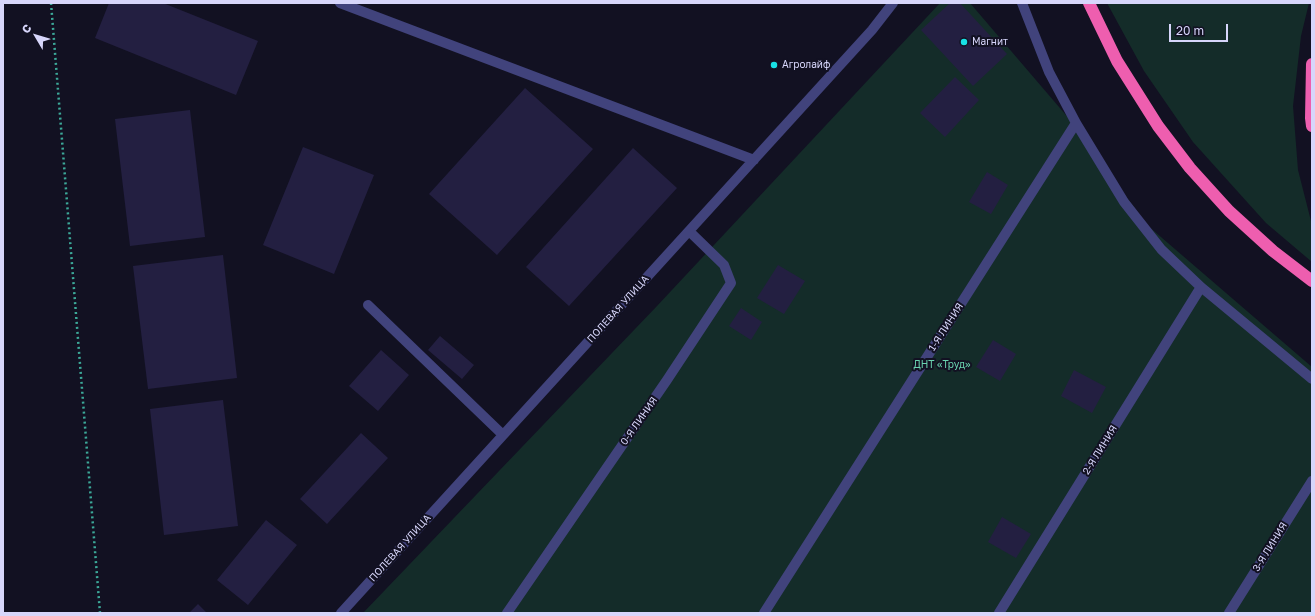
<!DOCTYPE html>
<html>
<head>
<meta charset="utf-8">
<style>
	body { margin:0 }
	#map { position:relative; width:1315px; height:616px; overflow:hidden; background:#121122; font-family:"Golos Text",sans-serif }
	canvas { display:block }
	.frame { position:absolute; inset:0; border:4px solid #d7d6fb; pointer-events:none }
	.north { position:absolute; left:16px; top:16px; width:40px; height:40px; -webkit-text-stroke:3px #121122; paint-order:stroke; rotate:308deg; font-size:11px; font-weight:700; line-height:16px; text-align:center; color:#d7d6fb }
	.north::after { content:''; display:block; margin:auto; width:14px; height:18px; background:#d7d6fb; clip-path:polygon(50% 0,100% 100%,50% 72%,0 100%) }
	.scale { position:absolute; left:1169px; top:24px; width:59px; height:18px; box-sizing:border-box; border:2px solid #d7d6fb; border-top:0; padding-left:5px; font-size:12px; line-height:14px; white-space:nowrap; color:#d7d6fb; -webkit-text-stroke:3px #121122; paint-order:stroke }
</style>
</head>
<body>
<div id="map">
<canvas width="1315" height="616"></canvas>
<div class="frame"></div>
<div class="north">С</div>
<div class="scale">20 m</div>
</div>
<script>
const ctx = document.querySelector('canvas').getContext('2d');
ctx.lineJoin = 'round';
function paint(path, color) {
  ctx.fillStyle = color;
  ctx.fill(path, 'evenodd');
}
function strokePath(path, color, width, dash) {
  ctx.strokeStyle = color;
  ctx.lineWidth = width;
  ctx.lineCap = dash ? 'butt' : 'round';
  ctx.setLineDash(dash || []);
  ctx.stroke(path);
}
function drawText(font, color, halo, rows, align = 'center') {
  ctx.font = font + ' "Golos Text",sans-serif';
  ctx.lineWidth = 4;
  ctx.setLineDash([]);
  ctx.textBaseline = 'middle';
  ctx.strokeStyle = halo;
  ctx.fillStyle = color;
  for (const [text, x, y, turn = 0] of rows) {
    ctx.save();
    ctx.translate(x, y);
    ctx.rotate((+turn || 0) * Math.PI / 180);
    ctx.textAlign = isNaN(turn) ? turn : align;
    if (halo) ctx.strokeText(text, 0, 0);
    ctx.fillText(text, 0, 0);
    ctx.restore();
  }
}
const green = new Path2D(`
	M 940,3 L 970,3 L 1071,121 L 1147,225 L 1312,367 L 1312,613 L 363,613 L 657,306 Z
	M 1107,3 L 1309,3 L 1301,36 L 1293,106 L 1298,170 L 1312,225 L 1312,262 L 1266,223 L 1193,142 L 1144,71 Z`);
const building = new Path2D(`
	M 109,3 L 163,3 L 258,41 L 236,95 L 95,38 Z
	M 950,3 L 960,3 L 1007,54 L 973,86 L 921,30 Z
	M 955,77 L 979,100 L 945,137 L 920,113 Z
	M 525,88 L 593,149 L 497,255 L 429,194 Z
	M 190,110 L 205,237 L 130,246 L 115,119 Z
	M 303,147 L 374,175 L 334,274 L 263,245 Z
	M 633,148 L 677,188 L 569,306 L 526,267 Z
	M 987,172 L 1008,185 L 991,214 L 969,202 Z
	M 223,255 L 237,378 L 148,389 L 133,266 Z
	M 778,265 L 805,281 L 784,314 L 757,298 Z
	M 741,308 L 762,322 L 751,340 L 729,326 Z
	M 440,336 L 474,365 L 462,379 L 428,350 Z
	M 993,340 L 1016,354 L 1000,381 L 976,367 Z
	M 381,350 L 409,375 L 378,411 L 349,386 Z
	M 1074,370 L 1106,387 L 1092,413 L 1061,396 Z
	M 223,400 L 238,526 L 164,535 L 150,409 Z
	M 361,433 L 388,458 L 327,524 L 300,499 Z
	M 1002,517 L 1031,534 L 1016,558 L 988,542 Z
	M 266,520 L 297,545 L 248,605 L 217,580 Z
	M 198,604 L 207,613 L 189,613 Z`);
const path = new Path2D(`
	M 51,3 L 100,613`);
const minor = new Path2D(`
	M 340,3 L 754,160
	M 1022,3 L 1049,72 L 1076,123 L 1124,202 L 1161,249 L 1201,287 L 1312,379
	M 368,305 L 503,435
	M 341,613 L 872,30 L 893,3
	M 507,613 L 667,380 L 731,283 L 724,265 L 689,231
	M 764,613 L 1076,123
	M 999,613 L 1201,287
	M 1229,613 L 1312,481`);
const highway = new Path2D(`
	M 1089,3 L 1117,61 L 1158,126 L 1190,168 L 1229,211 L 1273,251 L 1312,281
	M 1312,64 L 1311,118 L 1312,126`);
const markers = [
	[964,42,4,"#18e1e5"],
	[774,65,4,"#18e1e5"]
];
const poiNames = [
	["Магнит",972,42],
	["Агролайф",782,65]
];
const streetNames = [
	["ПОЛЕВАЯ УЛИЦА",618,309,-48],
	["1-Я ЛИНИЯ",946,327,-57],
	["0-Я ЛИНИЯ",639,421,-55],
	["2-Я ЛИНИЯ",1100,450,-58],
	["3-Я ЛИНИЯ",1270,547,-58],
	["ПОЛЕВАЯ УЛИЦА",400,548,-48]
];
const parkNames = [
	["ДНТ «Труд»",942,365]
];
paint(green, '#142c29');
paint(building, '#231f41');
strokePath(path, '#3ca999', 2.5, [2, 3]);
strokePath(minor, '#41437c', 10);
strokePath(highway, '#ee5eaf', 12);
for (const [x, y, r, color] of markers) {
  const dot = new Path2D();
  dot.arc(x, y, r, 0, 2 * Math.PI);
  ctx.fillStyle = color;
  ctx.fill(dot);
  strokePath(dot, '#121122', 1.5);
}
drawText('10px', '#d7d6fb', '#121122', poiNames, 'left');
drawText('10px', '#d7d6fb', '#121122', streetNames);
drawText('10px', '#6ad3b0', '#121122', parkNames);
</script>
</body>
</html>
